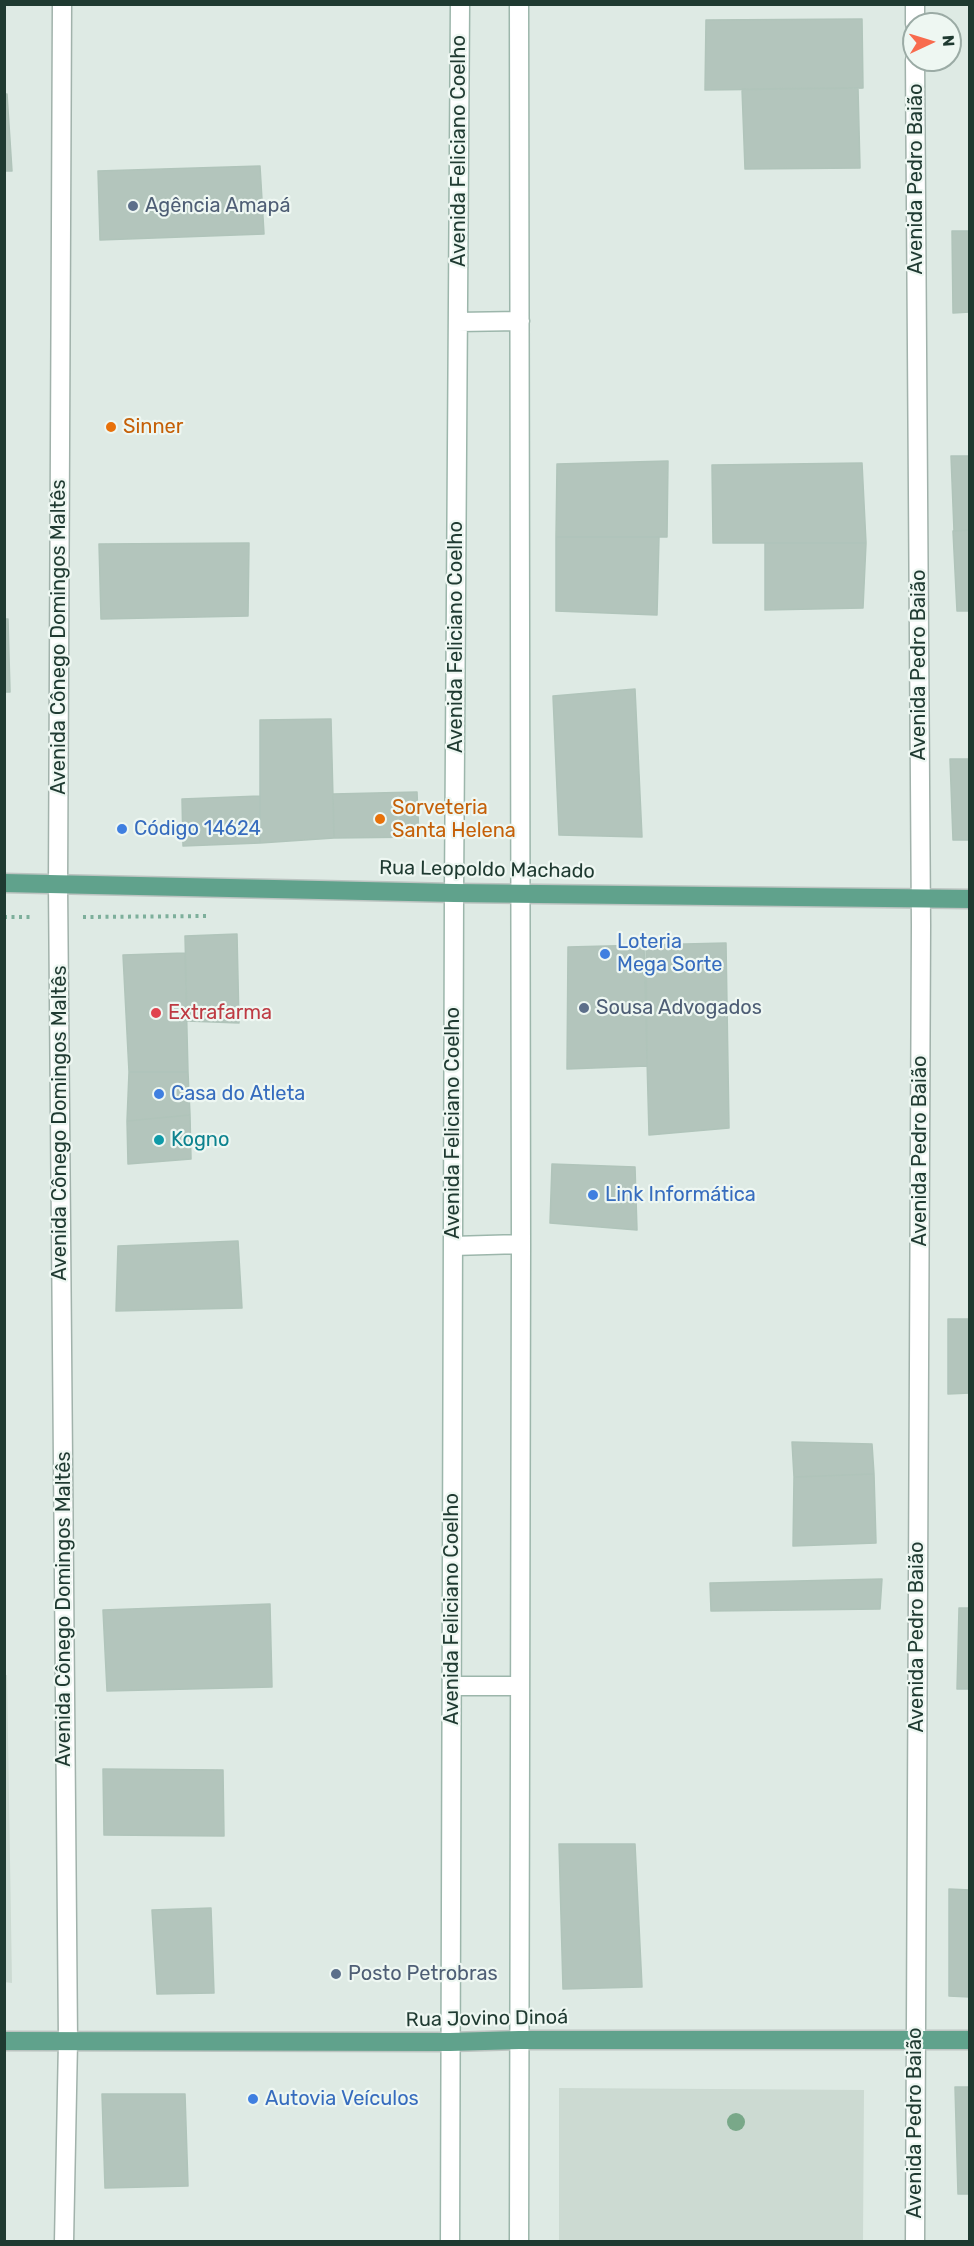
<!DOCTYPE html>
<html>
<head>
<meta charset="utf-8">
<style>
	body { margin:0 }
	#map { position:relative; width:974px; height:2246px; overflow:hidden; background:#deeae4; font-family:Rubik,sans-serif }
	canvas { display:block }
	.frame { position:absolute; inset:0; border:6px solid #1f3a31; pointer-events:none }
	.north { position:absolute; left:902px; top:12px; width:60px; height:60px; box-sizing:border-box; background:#eef7f2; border:2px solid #9baba5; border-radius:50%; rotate:86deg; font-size:16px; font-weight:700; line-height:24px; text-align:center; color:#1f3a31 }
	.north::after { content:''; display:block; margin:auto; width:21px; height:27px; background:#f86b4e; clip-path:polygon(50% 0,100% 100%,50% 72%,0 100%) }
</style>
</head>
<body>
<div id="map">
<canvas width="974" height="2246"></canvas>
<div class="frame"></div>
<div class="north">N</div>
</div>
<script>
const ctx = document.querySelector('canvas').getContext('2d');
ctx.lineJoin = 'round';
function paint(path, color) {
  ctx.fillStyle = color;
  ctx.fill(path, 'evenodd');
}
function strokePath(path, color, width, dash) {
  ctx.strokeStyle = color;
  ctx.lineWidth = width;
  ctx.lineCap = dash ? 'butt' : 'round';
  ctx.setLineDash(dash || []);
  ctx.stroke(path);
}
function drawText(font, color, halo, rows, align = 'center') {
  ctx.font = font + ' Rubik,sans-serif';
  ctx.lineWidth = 4.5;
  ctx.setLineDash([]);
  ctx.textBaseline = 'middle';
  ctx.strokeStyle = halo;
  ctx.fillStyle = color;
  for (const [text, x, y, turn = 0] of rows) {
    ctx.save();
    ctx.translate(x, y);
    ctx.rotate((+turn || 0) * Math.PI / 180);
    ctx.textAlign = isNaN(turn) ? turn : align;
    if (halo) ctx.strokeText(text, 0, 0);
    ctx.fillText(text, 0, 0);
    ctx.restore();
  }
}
const built = new Path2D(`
	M 5,1675 L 7,1675 L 12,1983 L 4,1982 Z
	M 559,2088 L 864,2090 L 863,2241 L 559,2241 Z`);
const building = new Path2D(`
	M 862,19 L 863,88 L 705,90 L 706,20 Z
	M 854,88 L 858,88 L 860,168 L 745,169 L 742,89 Z
	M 4,94 L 7,94 L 12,171 L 4,171 Z
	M 260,166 L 264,234 L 100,240 L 98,171 Z
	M 952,231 L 970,231 L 970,312 L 953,313 Z
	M 951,456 L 970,456 L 970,530 L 954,531 Z
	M 668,461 L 667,537 L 556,537 L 557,464 Z
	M 862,463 L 866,543 L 713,543 L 712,465 Z
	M 970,530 L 970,611 L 957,611 L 953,531 Z
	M 556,537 L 659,537 L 657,615 L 556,611 Z
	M 249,543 L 248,616 L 101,619 L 99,544 Z
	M 765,543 L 866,543 L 863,608 L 765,610 Z
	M 4,619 L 8,619 L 10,692 L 4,692 Z
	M 635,689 L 642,837 L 559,835 L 553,696 Z
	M 331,719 L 334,838 L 260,843 L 260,720 Z
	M 950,759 L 970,759 L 970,840 L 953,840 Z
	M 417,792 L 419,837 L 334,838 L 333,794 Z
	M 260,796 L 260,843 L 183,846 L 182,799 Z
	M 237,934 L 239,1023 L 187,1021 L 185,936 Z
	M 726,943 L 729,1128 L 649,1135 L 644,945 Z
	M 646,945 L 647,1066 L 567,1069 L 568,947 Z
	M 185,953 L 188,1072 L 129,1072 L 123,955 Z
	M 129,1072 L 188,1072 L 190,1115 L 127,1121 Z
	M 190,1115 L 191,1159 L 128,1164 L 127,1121 Z
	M 552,1164 L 635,1167 L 637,1230 L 550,1223 Z
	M 238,1241 L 242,1308 L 116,1311 L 118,1246 Z
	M 948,1319 L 970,1319 L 970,1393 L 948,1394 Z
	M 792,1442 L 872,1444 L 874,1474 L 794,1477 Z
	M 874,1474 L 876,1543 L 793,1546 L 794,1477 Z
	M 882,1579 L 880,1609 L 711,1611 L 710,1583 Z
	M 270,1604 L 272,1687 L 107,1691 L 103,1610 Z
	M 959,1608 L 970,1608 L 970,1689 L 957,1689 Z
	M 103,1769 L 223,1770 L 224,1836 L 104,1835 Z
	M 559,1844 L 635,1844 L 642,1987 L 563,1989 Z
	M 949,1889 L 970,1890 L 970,1997 L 949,1996 Z
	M 211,1908 L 214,1993 L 157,1994 L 152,1910 Z
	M 955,2087 L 970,2087 L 970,2194 L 958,2194 Z
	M 102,2094 L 185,2094 L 188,2186 L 105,2188 Z`);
const path = new Path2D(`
	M 4,917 L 34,917
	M 83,917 L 208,916`);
const street = new Path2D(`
	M 62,4 L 58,884 L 68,2041 L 64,2242
	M 915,4 L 915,24
	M 915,60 L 921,925 L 915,2242`);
const secondary = new Path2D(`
	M 458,322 L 520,321
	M 453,1246 L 521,1244
	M 452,1686 L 519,1686
	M 450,2242 L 454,893 L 460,4
	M 519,2242 L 521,1244 L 519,4`);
const primary = new Path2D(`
	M 4,883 L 454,893 L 970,899
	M 4,2041 L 450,2042 L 519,2040 L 970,2040`);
const trees = [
	[736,2122]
];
const markers = [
	[133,206,6,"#5c6f8a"],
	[111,427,6,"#e8710a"],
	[380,819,6,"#e8710a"],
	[122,829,6,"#3f7fe0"],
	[605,954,6,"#3f7fe0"],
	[584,1008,6,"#5c6f8a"],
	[156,1013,6,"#e0444e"],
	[159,1094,6,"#3f7fe0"],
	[159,1140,6,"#0f9aa8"],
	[593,1195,6,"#3f7fe0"],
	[336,1974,6,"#5c6f8a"],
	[253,2099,6,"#3f7fe0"]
];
const streetNames = [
	["Avenida Feliciano Coelho",459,151,-90],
	["Avenida Pedro Baião",916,179,-90],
	["Avenida Cônego Domingos Maltês",59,637,-90],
	["Avenida Feliciano Coelho",456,637,-90],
	["Avenida Pedro Baião",919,665,-90],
	["Rua Leopoldo Machado",487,870,1],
	["Avenida Cônego Domingos Maltês",60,1123,-90],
	["Avenida Feliciano Coelho",453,1123,-90],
	["Avenida Pedro Baião",920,1151,-90],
	["Avenida Cônego Domingos Maltês",64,1609,-90],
	["Avenida Feliciano Coelho",452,1609,-90],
	["Avenida Pedro Baião",917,1637,-90],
	["Rua Jovino Dinoá",487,2019,-1],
	["Avenida Pedro Baião",915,2123,-90]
];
const serviceNames = [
	["Agência Amapá",145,206],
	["Sousa Advogados",596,1008],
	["Posto Petrobras",348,1974]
];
const foodNames = [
	["Sinner",123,427],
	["Sorveteria",392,808],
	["Santa Helena",392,831]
];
const shopNames = [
	["Código 14624",134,829],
	["Loteria",617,942],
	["Mega Sorte",617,965],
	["Casa do Atleta",171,1094],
	["Link Informática",605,1195],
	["Autovia Veículos",265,2099]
];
const healthNames = [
	["Extrafarma",168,1013]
];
const cultureNames = [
	["Kogno",171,1140]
];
paint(built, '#ccdad2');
paint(building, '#b3c5bc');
strokePath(building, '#b0c4ba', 1.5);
strokePath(street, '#a1b2ab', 21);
strokePath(secondary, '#9cb6ab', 21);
strokePath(primary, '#bcc4c1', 21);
strokePath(path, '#7daf9b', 4, [3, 4.5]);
strokePath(street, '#fff', 18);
strokePath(secondary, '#fff', 18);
strokePath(primary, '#60a28c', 18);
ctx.fillStyle = '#79a889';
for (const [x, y] of trees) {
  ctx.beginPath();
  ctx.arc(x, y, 9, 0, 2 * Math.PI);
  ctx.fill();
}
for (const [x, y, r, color] of markers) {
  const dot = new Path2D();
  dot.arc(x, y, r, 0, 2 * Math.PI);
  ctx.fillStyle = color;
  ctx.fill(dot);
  strokePath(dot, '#eef7f2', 2);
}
drawText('20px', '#1f3a31', '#eef7f2', streetNames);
drawText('20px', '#4e5e75', '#eef7f2', serviceNames, 'left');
drawText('20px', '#c56008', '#eef7f2', foodNames, 'left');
drawText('20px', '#366cbe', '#eef7f2', shopNames, 'left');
drawText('20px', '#be3a42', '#eef7f2', healthNames, 'left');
drawText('20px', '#0d838f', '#eef7f2', cultureNames, 'left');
</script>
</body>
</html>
